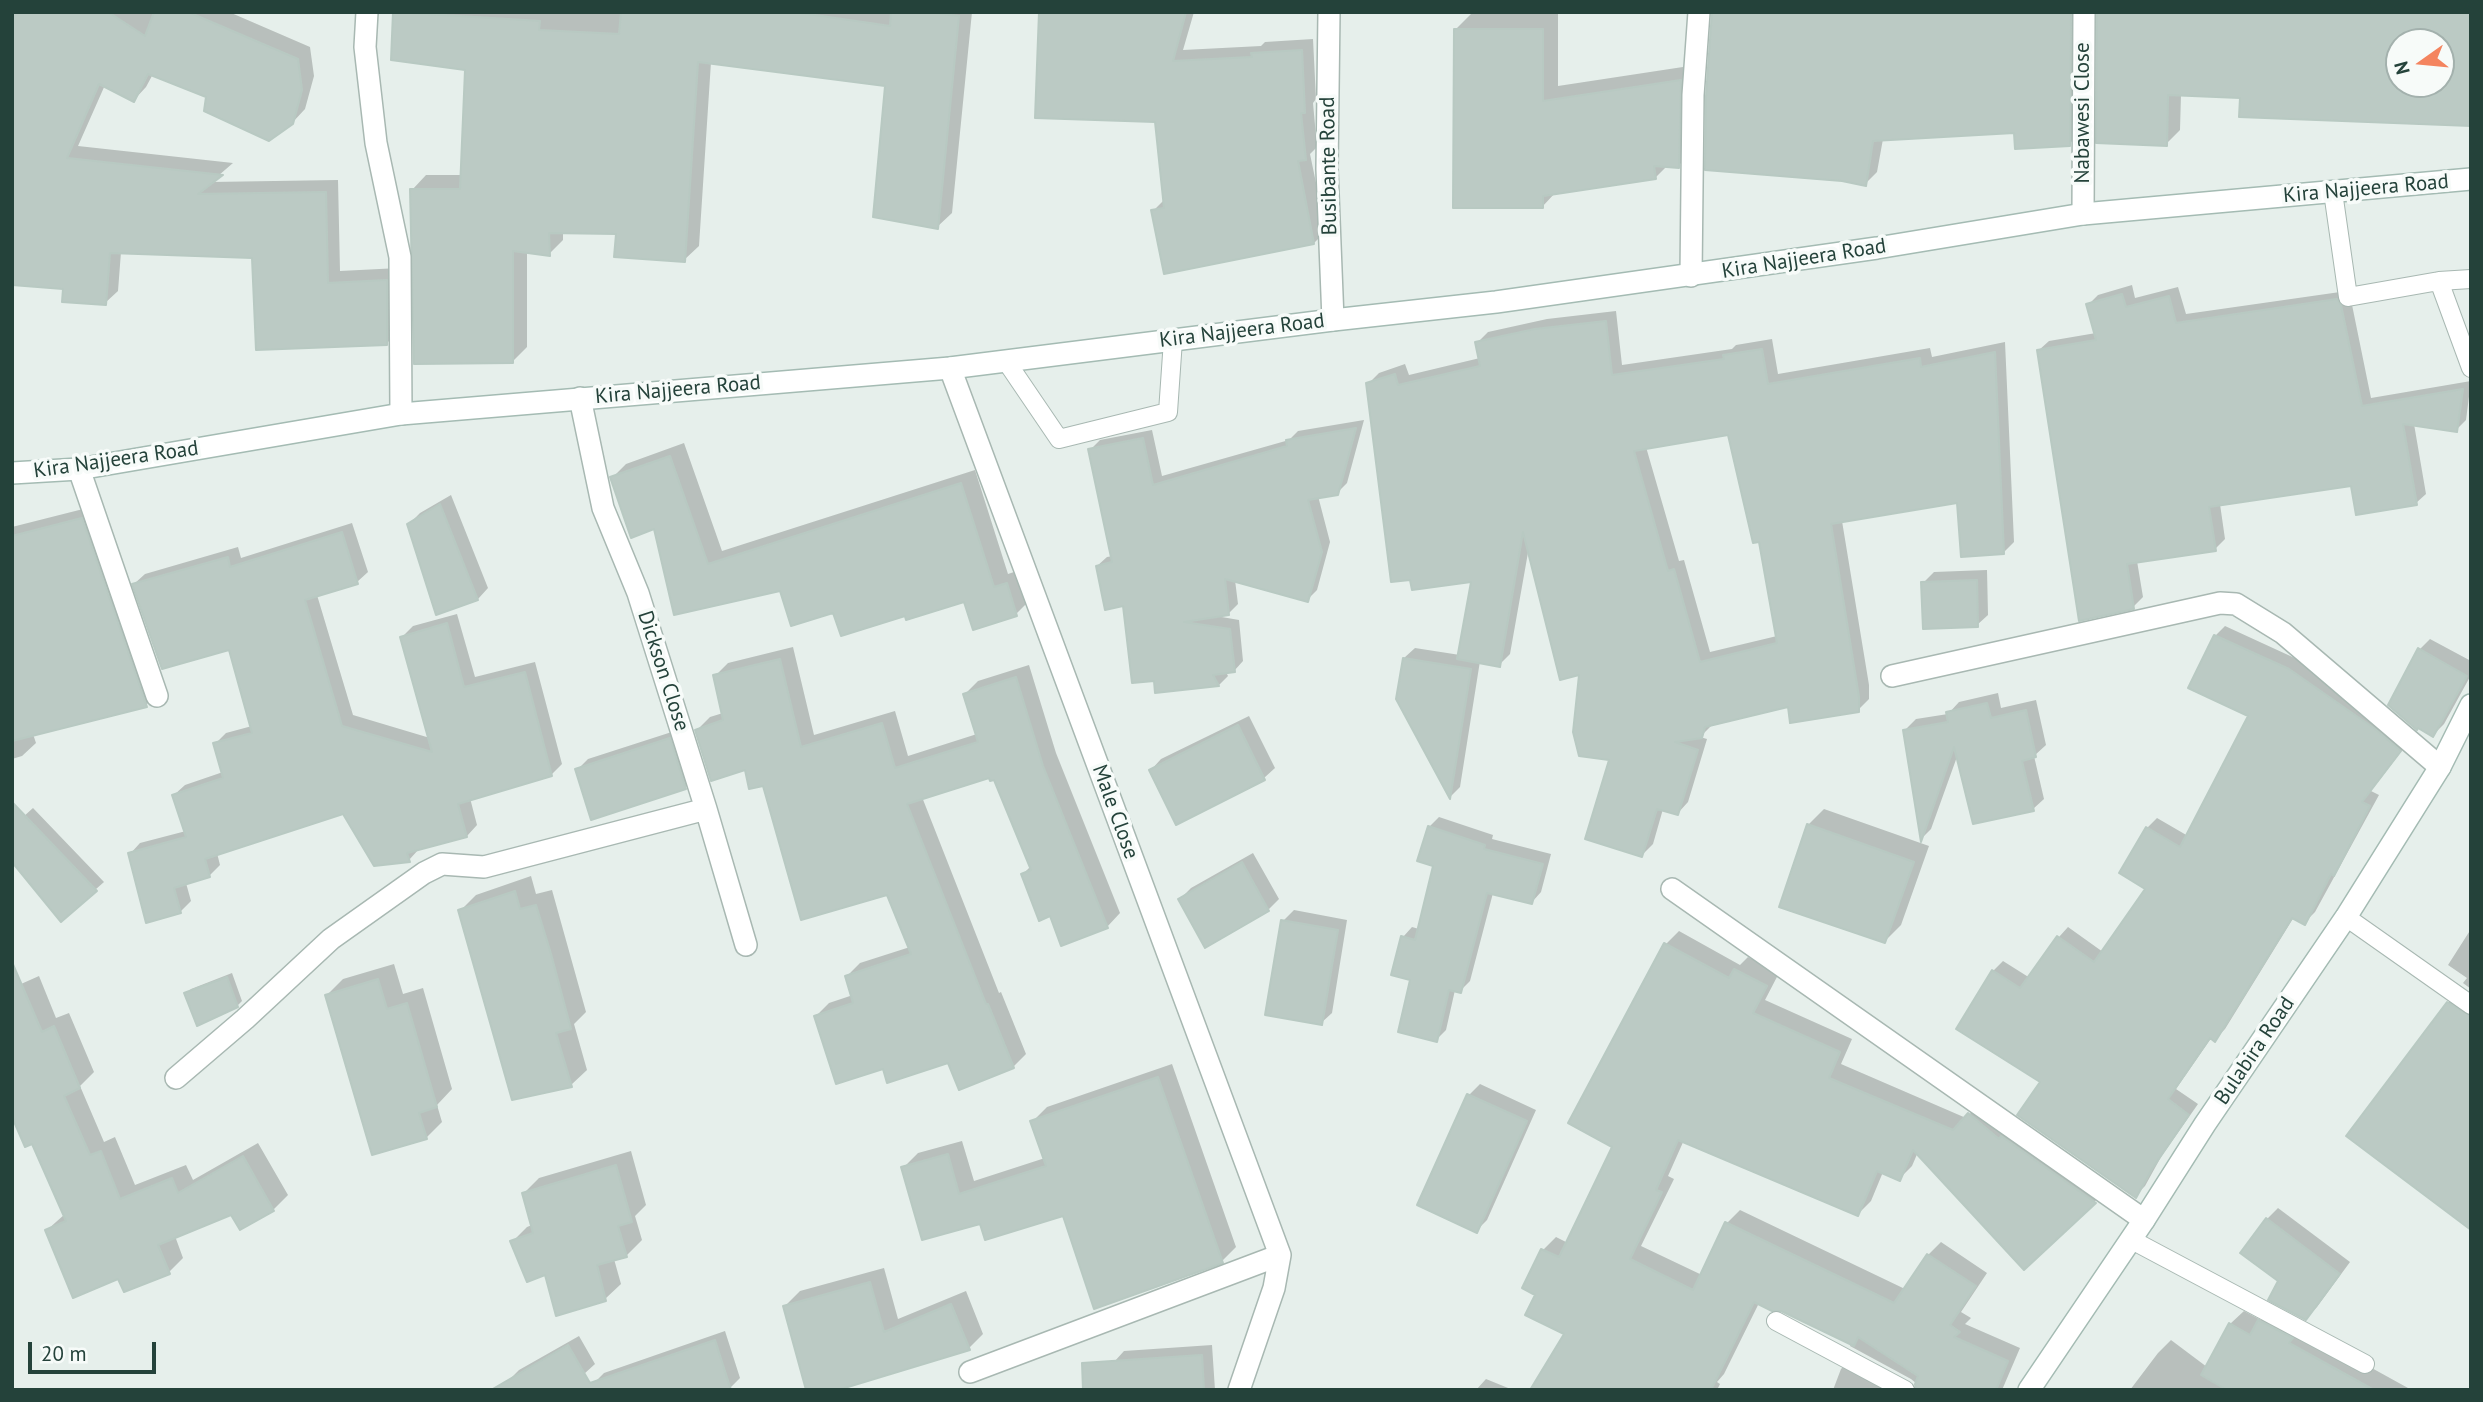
<!DOCTYPE html>
<html>
<head>
<meta charset="utf-8">
<style>
	body { margin:0 }
	#map { position:relative; width:2483px; height:1402px; overflow:hidden; background:#e6efeb; font-family:"PT Sans",sans-serif }
	canvas { display:block }
	.frame { position:absolute; inset:0; border:14px solid #24423a; pointer-events:none }
	.north { position:absolute; left:2385px; top:28px; width:70px; height:70px; box-sizing:border-box; background:#f7fbf9; border:2px solid #a3b1ad; border-radius:50%; rotate:255deg; font-size:19px; font-weight:700; line-height:28px; text-align:center; color:#24423a }
	.north::after { content:''; display:block; margin:auto; width:24px; height:32px; background:#f4845f; clip-path:polygon(50% 0,100% 100%,50% 72%,0 100%) }
	.scale { position:absolute; left:28px; top:1342px; width:128px; height:32px; box-sizing:border-box; border:4px solid #24423a; border-top:0; padding-left:9px; font-size:21px; line-height:24px; white-space:nowrap; color:#24423a; -webkit-text-stroke:5px #f7fbf9; paint-order:stroke }
</style>
</head>
<body>
<div id="map">
<canvas width="2483" height="1402"></canvas>
<div class="frame"></div>
<div class="north">N</div>
<div class="scale">20 m</div>
</div>
<script>
const ctx = document.querySelector('canvas').getContext('2d');
ctx.lineJoin = 'round';
function paint(path, color) {
  ctx.fillStyle = color;
  ctx.fill(path, 'evenodd');
}
function strokePath(path, color, width, dash) {
  ctx.strokeStyle = color;
  ctx.lineWidth = width;
  ctx.lineCap = dash ? 'butt' : 'round';
  ctx.setLineDash(dash || []);
  ctx.stroke(path);
}
function drawText(font, color, halo, rows, align = 'center') {
  ctx.font = font + ' "PT Sans",sans-serif';
  ctx.lineWidth = 7;
  ctx.setLineDash([]);
  ctx.textBaseline = 'middle';
  ctx.strokeStyle = halo;
  ctx.fillStyle = color;
  for (const [text, x, y, turn = 0] of rows) {
    ctx.save();
    ctx.translate(x, y);
    ctx.rotate((+turn || 0) * Math.PI / 180);
    ctx.textAlign = isNaN(turn) ? turn : align;
    if (halo) ctx.strokeText(text, 0, 0);
    ctx.fillText(text, 0, 0);
    ctx.restore();
  }
}
const shadow = new Path2D(`
	M 12,12 L 229,12 L 310,47 L 314,76 L 305,109 L 292,123 L 208,95 L 153,74 L 146,87 L 134,100 L 105,85 L 78,146 L 233,163 L 211,182 L 338,180 L 340,271 L 399,268 L 399,331 L 387,343 L 254,257 L 121,252 L 118,291 L 105,303 L 65,288 Z
	M 396,12 L 972,12 L 952,213 L 937,227 L 887,84 L 711,62 L 699,246 L 684,260 L 618,232 L 563,231 L 563,240 L 549,254 L 527,251 L 527,347 L 512,362 L 412,190 L 426,175 L 463,175 L 467,68 Z
	M 1041,12 L 1194,12 L 1183,50 L 1261,46 L 1265,42 L 1313,39 L 1316,99 L 1313,103 L 1317,147 L 1310,154 L 1326,231 L 1314,243 L 1153,211 L 1165,199 L 1157,120 Z
	M 1713,12 L 2083,12 L 2082,132 L 2069,144 L 2015,131 L 1883,139 L 1877,172 L 1865,184 Z
	M 2098,12 L 2471,12 L 2471,125 L 2241,97 L 2181,94 L 2180,130 L 2166,144 ZM 2399,42 L 2441,42 L 2441,84 L 2399,84 Z
	M 1472,13 L 1558,14 L 1558,86 L 1696,65 L 1694,150 L 1678,166 L 1668,165 L 1655,178 L 1556,192 L 1542,207 L 1456,29 Z
	M 2132,285 L 2135,298 L 2178,287 L 2186,314 L 2347,291 L 2350,295 L 2371,398 L 2471,381 L 2466,420 L 2456,430 L 2414,424 L 2426,494 L 2416,503 L 2353,484 L 2220,504 L 2225,539 L 2215,549 L 2137,561 L 2143,597 L 2133,607 L 2039,350 L 2049,341 L 2096,333 L 2088,305 L 2098,295 Z
	M 1616,311 L 1622,365 L 1732,349 L 1736,345 L 1772,339 L 1778,374 L 1930,348 L 1932,357 L 2005,342 L 2014,542 L 2003,553 L 1959,501 L 1842,521 L 1869,685 L 1869,699 L 1858,710 L 1789,705 L 1712,725 L 1700,737 L 1707,739 L 1688,802 L 1678,813 L 1663,809 L 1653,844 L 1642,855 L 1581,673 L 1529,547 L 1510,654 L 1499,665 L 1480,661 L 1460,787 L 1450,797 L 1398,698 L 1404,658 L 1415,648 L 1460,655 L 1474,580 L 1368,384 L 1379,373 L 1405,364 L 1409,375 L 1480,358 L 1477,343 L 1488,332 L 1547,319 ZM 1729,433 L 1761,540 L 1777,636 L 1710,652 L 1684,560 L 1679,561 L 1646,447 Z
	M 1364,420 L 1347,483 L 1337,493 L 1318,496 L 1330,542 L 1317,590 L 1307,600 L 1235,580 L 1238,604 L 1228,614 L 1216,616 L 1239,620 L 1243,661 L 1234,671 L 1226,672 L 1228,676 L 1219,685 L 1157,691 L 1156,679 L 1125,604 L 1097,566 L 1107,557 L 1113,556 L 1090,450 L 1100,440 L 1152,430 L 1162,476 L 1289,440 L 1298,431 Z
	M 684,443 L 722,551 L 975,470 L 1008,574 L 1020,570 L 1030,600 L 1016,614 L 965,600 L 906,614 L 834,611 L 781,589 L 676,613 L 656,527 L 612,478 L 626,464 Z
	M 451,495 L 488,588 L 478,599 L 437,613 L 409,524 L 420,513 Z
	M 95,506 L 159,692 L 146,705 L 33,734 L 36,743 L 22,756 L 12,759 L 12,527 Z
	M 352,523 L 368,572 L 357,582 L 317,595 L 353,715 L 430,738 L 402,637 L 413,626 L 457,614 L 475,677 L 535,662 L 562,764 L 551,775 L 470,798 L 477,825 L 467,836 L 419,849 L 409,860 L 344,812 L 217,853 L 220,865 L 209,876 L 186,883 L 191,901 L 180,912 L 130,854 L 140,843 L 186,831 L 174,795 L 185,785 L 223,772 L 215,744 L 226,733 L 252,726 L 230,648 L 134,584 L 145,574 L 238,547 L 241,558 Z
	M 1987,570 L 1988,615 L 1977,625 L 1923,583 L 1934,572 Z
	M 2225,626 L 2299,660 L 2410,740 L 2371,791 L 2379,795 L 2315,912 L 2305,922 L 2294,917 L 2225,1029 L 2215,1039 L 2212,1037 L 2176,1089 L 2198,1104 L 2161,1157 L 2145,1186 L 2135,1196 L 2042,1081 L 1993,971 L 2003,961 L 2030,978 L 2059,937 L 2068,927 L 2103,952 L 2148,888 L 2147,828 L 2157,818 L 2188,836 L 2250,715 L 2215,636 Z
	M 2430,639 L 2471,661 L 2471,675 L 2444,724 L 2433,735 L 2420,649 Z
	M 793,647 L 814,735 L 895,711 L 908,756 L 977,734 L 965,694 L 978,681 L 1029,665 L 1056,753 L 1120,913 L 1107,927 L 1051,914 L 1023,874 L 1031,866 L 995,778 L 990,776 L 922,797 L 999,993 L 1001,992 L 1026,1054 L 1013,1067 L 949,1061 L 884,1067 L 816,1016 L 829,1003 L 853,995 L 847,976 L 860,963 L 910,947 L 888,893 L 746,768 L 697,730 L 710,717 L 723,713 L 715,676 L 728,663 Z
	M 1998,693 L 2001,708 L 2036,700 L 2046,745 L 2034,756 L 2044,799 L 2033,809 L 1958,754 L 1931,829 L 1922,838 L 1905,730 L 1916,719 L 1948,714 L 1959,702 Z
	M 1249,716 L 1275,768 L 1264,778 L 1177,823 L 1151,770 L 1161,759 Z
	M 681,729 L 696,777 L 685,788 L 577,770 L 588,759 Z
	M 33,808 L 104,882 L 62,919 L 12,827 Z
	M 1824,809 L 1929,846 L 1901,925 L 1885,941 L 1808,825 Z
	M 1439,817 L 1493,835 L 1492,839 L 1551,854 L 1541,892 L 1532,902 L 1493,893 L 1470,981 L 1460,991 L 1455,990 L 1446,1030 L 1436,1040 L 1403,937 L 1412,927 L 1419,929 L 1435,865 L 1429,827 Z
	M 1253,853 L 1279,899 L 1268,910 L 1180,899 L 1191,888 Z
	M 531,876 L 536,894 L 552,890 L 586,1012 L 574,1024 L 587,1070 L 571,1085 L 460,911 L 476,895 Z
	M 1294,910 L 1347,920 L 1332,1013 L 1321,1023 L 1283,921 Z
	M 2471,929 L 2471,989 L 2463,983 L 2467,978 L 2448,965 Z
	M 1679,931 L 1740,965 L 1748,957 L 1779,973 L 1765,1000 L 1852,1039 L 1841,1064 L 1966,1118 L 1982,1101 L 2108,1189 L 2024,1267 L 1918,1152 L 1912,1166 L 1899,1179 L 1883,1172 L 1871,1201 L 1858,1214 L 1684,1140 L 1668,1176 L 1674,1179 L 1641,1246 L 1702,1275 L 1727,1223 L 1740,1210 L 1905,1289 L 1928,1255 L 1941,1242 L 1987,1273 L 1961,1312 L 1971,1318 L 1965,1324 L 2020,1348 L 2002,1390 L 1833,1390 L 1841,1369 L 1854,1356 L 1917,1388 L 1917,1384 L 1911,1379 L 1850,1346 L 1851,1343 L 1782,1309 L 1759,1303 L 1724,1374 L 1717,1382 L 1720,1384 L 1717,1390 L 1532,1390 L 1567,1333 L 1538,1294 L 1524,1288 L 1543,1250 L 1556,1237 L 1568,1243 L 1614,1146 L 1666,944 Z
	M 394,964 L 403,994 L 423,988 L 452,1089 L 437,1105 L 442,1122 L 426,1138 L 327,995 L 343,979 Z
	M 232,973 L 242,1001 L 237,1006 L 186,994 L 191,989 Z
	M 39,976 L 56,1018 L 69,1013 L 94,1072 L 80,1086 L 104,1142 L 115,1137 L 135,1185 L 186,1165 L 193,1180 L 258,1143 L 288,1195 L 273,1210 L 232,1213 L 175,1236 L 183,1258 L 169,1272 L 119,1277 L 47,1230 L 65,1214 L 12,988 Z
	M 2461,990 L 2471,996 L 2471,1228 L 2448,1003 Z
	M 1172,1064 L 1236,1247 L 1222,1261 L 1064,1213 L 981,1222 L 903,1168 L 918,1153 L 962,1141 L 974,1181 L 1045,1158 L 1032,1122 L 1047,1107 Z
	M 1480,1084 L 1536,1110 L 1487,1220 L 1476,1231 L 1419,1204 L 1469,1095 Z
	M 631,1151 L 646,1205 L 635,1216 L 642,1240 L 627,1255 L 614,1259 L 621,1284 L 605,1299 L 546,1273 L 512,1242 L 527,1227 L 532,1225 L 524,1193 L 539,1178 Z
	M 2278,1208 L 2350,1262 L 2317,1307 L 2306,1318 L 2267,1219 Z
	M 884,1268 L 898,1319 L 966,1291 L 983,1334 L 969,1348 L 907,1369 L 785,1306 L 800,1291 Z
	M 2273,1308 L 2301,1329 L 2408,1388 L 2407,1390 L 2130,1390 L 2158,1353 L 2171,1340 L 2207,1367 L 2230,1324 L 2244,1311 L 2261,1320 Z
	M 725,1331 L 740,1378 L 730,1388 L 594,1383 L 604,1373 Z
	M 579,1336 L 595,1364 L 584,1374 L 508,1381 L 519,1370 Z
	M 1212,1345 L 1215,1390 L 1117,1390 L 1114,1362 L 1124,1351 Z
	M 1486,1379 L 1513,1390 L 1476,1390 Z`);
const building = new Path2D(`
	M 12,12 L 108,12 L 145,36 L 154,12 L 188,12 L 298,59 L 302,90 L 293,124 L 269,141 L 204,111 L 206,97 L 148,74 L 134,102 L 99,84 L 67,158 L 223,175 L 198,194 L 326,192 L 328,283 L 387,280 L 387,345 L 256,350 L 252,258 L 110,253 L 106,305 L 62,302 L 63,289 L 12,285 Z
	M 393,12 L 540,21 L 539,30 L 619,34 L 621,12 L 794,12 L 890,26 L 891,12 L 928,12 L 959,16 L 938,229 L 873,217 L 885,86 L 698,62 L 685,262 L 614,257 L 616,234 L 549,233 L 550,256 L 513,251 L 513,363 L 414,364 L 410,189 L 460,189 L 465,70 L 391,60 Z
	M 1039,12 L 1186,12 L 1173,61 L 1252,57 L 1251,53 L 1302,50 L 1305,113 L 1301,113 L 1306,160 L 1298,161 L 1314,244 L 1164,274 L 1151,210 L 1164,208 L 1155,122 L 1035,118 Z
	M 1712,12 L 2071,12 L 2070,146 L 2015,149 L 2014,133 L 1873,141 L 1866,186 L 1842,181 L 1705,170 L 1706,96 Z
	M 2097,12 L 2471,12 L 2471,126 L 2239,117 L 2240,98 L 2168,95 L 2167,146 L 2096,143 ZM 2399,42 L 2441,42 L 2441,84 L 2399,84 Z
	M 1454,29 L 1543,29 L 1543,101 L 1681,80 L 1679,168 L 1654,166 L 1656,179 L 1543,196 L 1543,208 L 1453,208 Z
	M 2122,294 L 2126,307 L 2169,296 L 2176,323 L 2337,299 L 2341,305 L 2362,406 L 2463,389 L 2457,432 L 2403,424 L 2417,505 L 2356,515 L 2351,486 L 2209,507 L 2216,551 L 2127,564 L 2134,609 L 2079,621 L 2037,350 L 2096,340 L 2086,304 Z
	M 1606,321 L 1612,375 L 1724,359 L 1723,355 L 1762,349 L 1768,384 L 1920,358 L 1921,367 L 1995,352 L 2004,554 L 1961,557 L 1957,503 L 1831,524 L 1859,697 L 1859,712 L 1790,723 L 1788,707 L 1705,727 L 1702,738 L 1675,742 L 1698,750 L 1678,815 L 1657,809 L 1642,857 L 1585,839 L 1609,760 L 1579,756 L 1573,732 L 1579,675 L 1560,680 L 1523,532 L 1500,667 L 1457,659 L 1471,582 L 1412,590 L 1410,580 L 1391,582 L 1366,383 L 1395,374 L 1398,385 L 1480,366 L 1475,342 L 1535,329 ZM 1728,435 L 1753,543 L 1759,542 L 1777,643 L 1700,662 L 1674,569 L 1668,571 L 1634,451 Z
	M 1356,428 L 1338,495 L 1308,500 L 1322,552 L 1308,602 L 1225,579 L 1229,615 L 1184,622 L 1230,629 L 1235,672 L 1213,675 L 1219,686 L 1155,693 L 1154,681 L 1132,683 L 1123,606 L 1105,610 L 1096,566 L 1112,562 L 1088,449 L 1143,438 L 1153,485 L 1287,446 L 1286,440 Z
	M 670,456 L 708,564 L 961,483 L 994,587 L 1007,583 L 1017,616 L 973,630 L 964,602 L 906,620 L 905,616 L 841,636 L 833,613 L 791,626 L 780,591 L 674,615 L 654,529 L 631,538 L 610,477 Z
	M 440,504 L 478,600 L 436,615 L 407,524 Z
	M 82,518 L 147,707 L 12,741 L 12,536 Z
	M 342,532 L 358,584 L 305,600 L 342,726 L 432,752 L 400,637 L 447,623 L 464,687 L 525,672 L 552,776 L 458,804 L 467,837 L 407,853 L 410,862 L 374,866 L 343,814 L 205,859 L 210,877 L 174,888 L 181,913 L 146,923 L 128,853 L 186,837 L 172,795 L 223,778 L 213,743 L 252,733 L 229,650 L 162,669 L 132,584 L 228,557 L 230,567 Z
	M 1977,580 L 1978,627 L 1923,629 L 1921,582 Z
	M 2214,635 L 2289,669 L 2375,729 L 2401,751 L 2362,802 L 2370,806 L 2334,876 L 2331,874 L 2305,925 L 2292,918 L 2215,1042 L 2210,1038 L 2168,1099 L 2189,1115 L 2152,1169 L 2136,1198 L 2017,1115 L 2040,1082 L 1956,1029 L 1992,970 L 2020,988 L 2057,936 L 2094,962 L 2145,889 L 2119,873 L 2146,827 L 2180,847 L 2248,716 L 2188,688 Z
	M 2418,648 L 2467,676 L 2433,737 L 2418,728 L 2417,730 L 2388,705 Z
	M 1403,658 L 1471,669 L 1450,799 L 1396,699 Z
	M 780,659 L 801,747 L 882,723 L 895,768 L 978,742 L 963,694 L 1016,677 L 1043,766 L 1108,928 L 1061,946 L 1050,916 L 1039,921 L 1021,874 L 1031,870 L 994,780 L 990,781 L 989,778 L 907,804 L 986,1004 L 988,1004 L 1014,1068 L 959,1090 L 948,1063 L 887,1083 L 883,1069 L 836,1084 L 814,1016 L 853,1003 L 845,976 L 911,954 L 887,895 L 801,920 L 763,786 L 749,789 L 745,770 L 711,781 L 695,730 L 723,720 L 713,675 Z
	M 1987,703 L 1991,718 L 2026,710 L 2036,757 L 2022,761 L 2034,811 L 1973,824 L 1954,747 L 1921,842 L 1903,730 L 1948,722 L 1946,712 Z
	M 1238,725 L 1265,780 L 1176,825 L 1149,770 Z
	M 670,738 L 686,789 L 591,820 L 575,769 Z
	M 12,802 L 97,891 L 61,922 L 12,862 Z
	M 1807,824 L 1914,862 L 1885,943 L 1779,907 Z
	M 1428,826 L 1485,845 L 1484,849 L 1543,864 L 1532,904 L 1487,893 L 1461,993 L 1449,990 L 1437,1042 L 1398,1032 L 1410,980 L 1391,975 L 1401,936 L 1415,940 L 1433,866 L 1417,861 Z
	M 1242,862 L 1269,911 L 1205,948 L 1178,899 Z
	M 515,891 L 520,909 L 536,905 L 551,954 L 571,1029 L 556,1033 L 572,1087 L 512,1100 L 458,910 Z
	M 1281,920 L 1338,930 L 1322,1025 L 1265,1015 Z
	M 1664,943 L 1729,978 L 1734,969 L 1767,986 L 1753,1013 L 1840,1052 L 1829,1078 L 1953,1130 L 1968,1113 L 1999,1139 L 2001,1136 L 2096,1203 L 2024,1270 L 1913,1150 L 1900,1181 L 1877,1171 L 1858,1216 L 1678,1140 L 1656,1190 L 1662,1192 L 1630,1259 L 1693,1290 L 1725,1222 L 1894,1303 L 1927,1254 L 1976,1286 L 1950,1325 L 1960,1332 L 1954,1337 L 2008,1361 L 1996,1390 L 1916,1390 L 1915,1384 L 1918,1376 L 1858,1337 L 1854,1346 L 1781,1311 L 1772,1311 L 1754,1302 L 1711,1390 L 1530,1390 L 1564,1334 L 1525,1315 L 1535,1295 L 1522,1288 L 1541,1249 L 1559,1257 L 1612,1147 L 1568,1123 Z
	M 12,962 L 42,1032 L 54,1026 L 80,1088 L 64,1096 L 90,1155 L 101,1151 L 120,1199 L 172,1178 L 178,1193 L 243,1156 L 274,1211 L 240,1230 L 231,1215 L 158,1245 L 170,1274 L 124,1292 L 118,1279 L 73,1298 L 45,1230 L 66,1221 L 32,1144 L 25,1147 L 12,1117 Z
	M 227,977 L 238,1007 L 197,1026 L 184,993 Z
	M 378,979 L 387,1009 L 407,1003 L 437,1107 L 419,1113 L 427,1139 L 372,1155 L 325,995 Z
	M 2447,1002 L 2471,1016 L 2471,1230 L 2346,1136 Z
	M 1158,1077 L 1223,1263 L 1094,1309 L 1063,1216 L 985,1240 L 980,1224 L 922,1240 L 901,1167 L 948,1154 L 959,1194 L 1046,1166 L 1030,1121 Z
	M 1467,1094 L 1527,1121 L 1477,1233 L 1417,1205 Z
	M 616,1165 L 632,1222 L 618,1226 L 627,1257 L 597,1265 L 606,1301 L 556,1316 L 545,1275 L 527,1282 L 510,1241 L 533,1233 L 522,1193 Z
	M 2266,1218 L 2340,1274 L 2306,1320 L 2268,1300 L 2278,1281 L 2240,1253 Z
	M 870,1282 L 884,1332 L 951,1304 L 970,1350 L 838,1390 L 806,1390 L 783,1306 Z
	M 2258,1320 L 2293,1338 L 2289,1343 L 2374,1390 L 2227,1390 L 2201,1375 L 2229,1323 L 2250,1335 Z
	M 715,1340 L 731,1390 L 491,1390 L 568,1345 L 590,1383 Z
	M 1202,1355 L 1204,1390 L 1083,1390 L 1082,1363 Z`);
const lane = new Path2D(`
	M 2333,192 L 2348,297 L 2439,281 L 2471,279
	M 2439,281 L 2471,368
	M 1006,361 L 1059,439 L 1168,412 L 1173,340
	M 2346,917 L 2471,1005
	M 2130,1239 L 2365,1364
	M 1776,1321 L 1905,1390`);
const street = new Path2D(`
	M 367,12 L 365,47 L 376,143 L 400,257 L 401,414
	M 1329,12 L 1327,169 L 1333,320
	M 2083,214 L 2084,12
	M 1691,276 L 1693,95 L 1699,12
	M 950,368 L 1280,1255
	M 580,398 L 603,508 L 638,593 L 706,809 L 746,945
	M 79,469 L 157,696
	M 1892,676 L 2220,603 L 2236,604 L 2283,633 L 2440,767
	M 1672,889 L 2144,1220
	M 176,1078 L 245,1019 L 331,939 L 424,873 L 442,864 L 484,867 L 706,809
	M 970,1372 L 1280,1255
	M 1239,1390 L 1274,1288 L 1280,1255`);
const secondary = new Path2D(`
	M 12,473 L 79,469 L 401,414 L 950,368 L 1333,320 L 1496,302 L 1877,248 L 2083,214 L 2471,179
	M 2029,1390 L 2144,1220 L 2205,1124 L 2346,917 L 2440,767 L 2471,705`);
const streetNames = [
	["Nabawesi Close",2083,113,-90],
	["Busibante Road",1329,166,-91],
	["Kira Najjeera Road",2366,189,-5],
	["Kira Najjeera Road",1804,259,-9],
	["Kira Najjeera Road",1242,331,-7],
	["Kira Najjeera Road",678,390,-5],
	["Kira Najjeera Road",116,460,-8],
	["Dickson Close",663,671,72],
	["Male Close",1115,812,70],
	["Bulabira Road",2255,1051,-56]
];
paint(shadow, '#0003');
paint(building, '#bbcac4');
strokePath(building, '#b8c9c2', 2);
strokePath(lane, '#a8b8b2', 20);
strokePath(street, '#a8b8b2', 24);
strokePath(secondary, '#a4bbb3', 24);
strokePath(lane, '#fff', 18);
strokePath(street, '#fff', 21);
strokePath(secondary, '#fff', 21);
drawText('21px', '#24423a', '#f7fbf9', streetNames);
</script>
</body>
</html>
